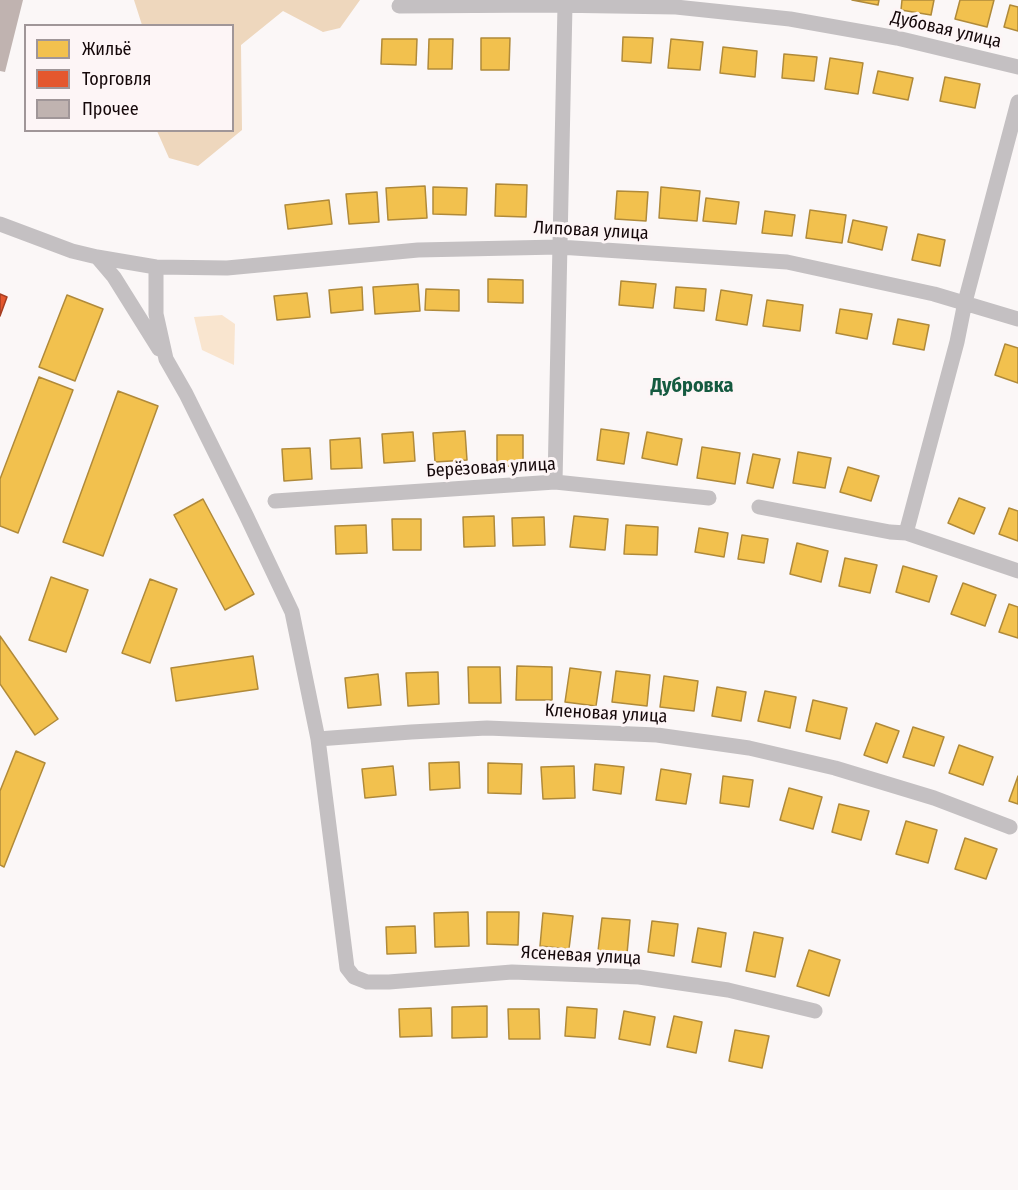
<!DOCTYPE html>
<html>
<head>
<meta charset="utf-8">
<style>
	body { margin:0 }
	#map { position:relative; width:1018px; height:1190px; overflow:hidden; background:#fbf7f7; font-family:"Fira Sans Condensed",sans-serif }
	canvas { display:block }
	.legend { position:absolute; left:24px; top:24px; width:210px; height:108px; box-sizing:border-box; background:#fdf5f6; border:2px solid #a09698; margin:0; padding:8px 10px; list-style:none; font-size:18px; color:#15080a }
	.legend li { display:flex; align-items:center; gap:12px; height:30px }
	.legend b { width:30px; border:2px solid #a09698 }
</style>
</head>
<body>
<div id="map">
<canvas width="1018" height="1190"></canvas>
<ul class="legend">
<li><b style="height:16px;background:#f2c14e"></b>Жильё</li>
<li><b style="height:16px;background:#e4572e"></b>Торговля</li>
<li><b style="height:16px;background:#c0b3b0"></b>Прочее</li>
</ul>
</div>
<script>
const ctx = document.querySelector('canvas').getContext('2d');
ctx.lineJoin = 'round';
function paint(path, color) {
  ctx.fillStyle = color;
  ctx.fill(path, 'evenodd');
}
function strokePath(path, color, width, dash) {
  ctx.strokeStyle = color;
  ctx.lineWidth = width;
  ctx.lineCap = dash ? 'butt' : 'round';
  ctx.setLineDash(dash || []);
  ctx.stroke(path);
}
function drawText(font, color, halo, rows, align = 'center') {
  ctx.font = font + ' "Fira Sans Condensed",sans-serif';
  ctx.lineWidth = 6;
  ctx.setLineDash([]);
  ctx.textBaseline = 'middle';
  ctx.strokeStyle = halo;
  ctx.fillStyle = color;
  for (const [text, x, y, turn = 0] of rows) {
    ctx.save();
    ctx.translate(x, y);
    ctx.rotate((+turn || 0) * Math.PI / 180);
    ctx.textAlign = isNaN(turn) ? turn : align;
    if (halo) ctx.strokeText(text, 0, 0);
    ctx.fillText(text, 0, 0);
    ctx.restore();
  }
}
const green = new Path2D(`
	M 222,315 L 235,324 L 234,365 L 202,350 L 194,317 Z`);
const forest = new Path2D(`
	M 134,0 L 360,0 L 340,28 L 323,32 L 283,11 L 241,45 L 242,130 L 198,166 L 169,158 L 157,131 L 232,130 L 232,26 L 142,25 Z`);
const homes = new Path2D(`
	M 852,0 L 879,0 L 878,5 Z
	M 902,0 L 934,0 L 931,15 L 901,10 Z
	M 960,0 L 994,0 L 987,27 L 955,19 Z
	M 1010,5 L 1018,7 L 1018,31 L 1004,27 Z
	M 623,37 L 653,38 L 651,63 L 622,61 Z
	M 481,38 L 510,38 L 509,70 L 481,70 Z
	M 382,39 L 417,39 L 416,65 L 381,64 Z
	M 429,39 L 453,39 L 452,69 L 428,69 Z
	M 671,39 L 703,42 L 700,70 L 668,68 Z
	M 723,47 L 757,51 L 755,77 L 720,73 Z
	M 784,54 L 817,57 L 814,81 L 782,78 Z
	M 830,58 L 863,63 L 858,94 L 825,89 Z
	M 878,71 L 913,78 L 908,100 L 873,93 Z
	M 945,77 L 980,84 L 975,108 L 940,101 Z
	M 496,184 L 527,185 L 526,217 L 495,216 Z
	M 425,186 L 427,218 L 388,220 L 386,188 Z
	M 433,187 L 467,188 L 466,215 L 433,214 Z
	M 661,187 L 700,191 L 697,221 L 659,218 Z
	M 617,191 L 648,192 L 646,221 L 615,219 Z
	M 377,192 L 379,222 L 349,224 L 346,194 Z
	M 706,198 L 739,202 L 736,224 L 703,221 Z
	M 329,200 L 332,224 L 288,229 L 285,205 Z
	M 810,210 L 846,215 L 842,243 L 806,238 Z
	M 765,211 L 795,215 L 792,236 L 762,233 Z
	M 853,220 L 887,227 L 882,250 L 848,242 Z
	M 918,234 L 945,240 L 940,266 L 912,260 Z
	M 488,279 L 523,280 L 523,303 L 488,302 Z
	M 621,281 L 656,284 L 653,308 L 619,305 Z
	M 418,284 L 420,311 L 375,314 L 373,287 Z
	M 362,287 L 363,310 L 331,313 L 329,290 Z
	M 676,287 L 706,289 L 704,311 L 674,308 Z
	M 426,289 L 459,290 L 459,311 L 425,310 Z
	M 721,290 L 752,295 L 747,325 L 716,320 Z
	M 307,293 L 310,317 L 277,320 L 274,296 Z
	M 67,295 L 103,309 L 75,381 L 39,367 Z
	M 767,300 L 803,305 L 800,331 L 763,326 Z
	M 840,309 L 872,314 L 867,339 L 836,333 Z
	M 898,319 L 929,325 L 924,350 L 893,344 Z
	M 1005,344 L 1018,348 L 1018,383 L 995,375 Z
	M 39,377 L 73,390 L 18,533 L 0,526 L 0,479 Z
	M 118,391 L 158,406 L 103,556 L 63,542 Z
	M 601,429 L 629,433 L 624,464 L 597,460 Z
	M 465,431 L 467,460 L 435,462 L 433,433 Z
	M 413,432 L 415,461 L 384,463 L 382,434 Z
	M 647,432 L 682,439 L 677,465 L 642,458 Z
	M 497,435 L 523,435 L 523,466 L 497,466 Z
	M 360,438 L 362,468 L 331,469 L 330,440 Z
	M 702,447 L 740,453 L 735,484 L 697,478 Z
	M 310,448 L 312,479 L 284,481 L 282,449 Z
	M 798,452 L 831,458 L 825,488 L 793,483 Z
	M 753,454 L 780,459 L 773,488 L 747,483 Z
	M 848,467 L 879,476 L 871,501 L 840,492 Z
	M 959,498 L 985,508 L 974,534 L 948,523 Z
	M 203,499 L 254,594 L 225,610 L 174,515 Z
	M 1009,508 L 1018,511 L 1018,541 L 999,534 Z
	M 494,516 L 495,546 L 464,547 L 463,517 Z
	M 574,516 L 608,519 L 605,550 L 570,547 Z
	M 544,517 L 545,545 L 513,546 L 512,518 Z
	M 392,519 L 421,519 L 421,550 L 393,550 Z
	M 366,525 L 367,553 L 336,554 L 335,526 Z
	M 626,525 L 658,527 L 657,555 L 624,554 Z
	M 699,528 L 728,533 L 724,557 L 695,552 Z
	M 742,535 L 768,539 L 764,563 L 738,559 Z
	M 797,543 L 828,551 L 821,582 L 790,574 Z
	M 845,558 L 877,565 L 870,593 L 839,586 Z
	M 903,566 L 937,576 L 929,602 L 896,592 Z
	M 51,577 L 88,590 L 66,652 L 29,640 Z
	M 150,579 L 177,589 L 150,663 L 122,653 Z
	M 963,583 L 996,595 L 985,626 L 951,614 Z
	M 1009,604 L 1018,607 L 1018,638 L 999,632 Z
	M 0,636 L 58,719 L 35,735 L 0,684 Z
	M 253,656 L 258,689 L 176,701 L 171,668 Z
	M 517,666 L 552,667 L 552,700 L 516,700 Z
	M 468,667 L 500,667 L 501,703 L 469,703 Z
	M 570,668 L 601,672 L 596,706 L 565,702 Z
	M 616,671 L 650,675 L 647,706 L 612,702 Z
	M 438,672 L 439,704 L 408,706 L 406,673 Z
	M 378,674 L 381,705 L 348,708 L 345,678 Z
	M 664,676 L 698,681 L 694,711 L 660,707 Z
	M 717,687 L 746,692 L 741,721 L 712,716 Z
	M 765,691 L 796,697 L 790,728 L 758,721 Z
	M 813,700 L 847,708 L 840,739 L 806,731 Z
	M 876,723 L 899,731 L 887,763 L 864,755 Z
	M 913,727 L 944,737 L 934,766 L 903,757 Z
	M 959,745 L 993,757 L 983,785 L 949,773 Z
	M 16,751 L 45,763 L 4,867 L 0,865 L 0,791 Z
	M 459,762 L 460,788 L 430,790 L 429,763 Z
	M 488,763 L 522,764 L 521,794 L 488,793 Z
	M 595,764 L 624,767 L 621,794 L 593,790 Z
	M 393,766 L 396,795 L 365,798 L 362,769 Z
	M 574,766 L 575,798 L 543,799 L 541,767 Z
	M 661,769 L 691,774 L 686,804 L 656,800 Z
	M 723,776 L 753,780 L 749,807 L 720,803 Z
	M 1018,776 L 1018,804 L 1009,801 Z
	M 789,788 L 822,797 L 813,829 L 780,820 Z
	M 839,804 L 869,811 L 861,840 L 832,832 Z
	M 906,821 L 937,830 L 928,863 L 896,854 Z
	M 965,838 L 997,849 L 986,879 L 955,869 Z
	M 468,912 L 469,946 L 435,947 L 434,913 Z
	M 487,912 L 519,912 L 518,945 L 487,944 Z
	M 543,913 L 573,916 L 569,949 L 540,946 Z
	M 602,918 L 630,920 L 627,954 L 598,951 Z
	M 652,921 L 678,924 L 674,956 L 648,952 Z
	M 415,926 L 416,953 L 387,954 L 386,927 Z
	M 698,928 L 726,933 L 721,967 L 692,962 Z
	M 754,932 L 783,938 L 775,977 L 746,971 Z
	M 809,950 L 840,960 L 829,996 L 797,986 Z
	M 487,1006 L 487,1037 L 452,1038 L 452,1007 Z
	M 567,1007 L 597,1009 L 595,1038 L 565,1036 Z
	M 431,1008 L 432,1036 L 400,1037 L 399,1009 Z
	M 508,1009 L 539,1009 L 540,1039 L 509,1039 Z
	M 624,1011 L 655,1017 L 650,1045 L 619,1039 Z
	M 674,1016 L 702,1022 L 696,1053 L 667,1047 Z
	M 735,1030 L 769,1036 L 762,1068 L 729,1061 Z`);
const shops = new Path2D(`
	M 0,294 L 7,297 L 0,316 Z`);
const building = new Path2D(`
	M 0,0 L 23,0 L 5,72 L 0,71 Z`);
const minor = new Path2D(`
	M 399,6 L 550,5 L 676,7 L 790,19 L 897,38 L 1018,67
	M 0,224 L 72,251 L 97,257 L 156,267 L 227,268 L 418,250 L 559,247 L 787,262 L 934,294 L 1018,319
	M 97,257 L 114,277 L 159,349
	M 156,267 L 156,314 L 166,359 L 186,394 L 246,515 L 292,612 L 318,739 L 411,732 L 487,728 L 657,735 L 749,748 L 835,768 L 934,798 L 1010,827
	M 555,482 L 565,5
	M 275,501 L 555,482 L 709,498
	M 759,507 L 890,532 L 906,533 L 1018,571
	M 906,533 L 957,342 L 965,302 L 1018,102
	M 318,739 L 347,968 L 354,977 L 367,982 L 389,982 L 512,972 L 639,977 L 728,990 L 815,1011`);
const streetNames = [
	["Дубовая улица",946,30,13],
	["Липовая улица",591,231,3],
	["Берёзовая улица",491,468,-3],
	["Кленовая улица",606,714,3],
	["Ясеневая улица",581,956,3]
];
const neighbourhoodNames = [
	["Дубровка",692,386]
];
paint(green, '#f9e5cf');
paint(forest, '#eed7bd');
paint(homes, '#f2c14e');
strokePath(homes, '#b08a3a', 1.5);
paint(shops, '#e4572e');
strokePath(shops, '#a63f23', 1.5);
paint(building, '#c0b3b0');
strokePath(minor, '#c4c0c2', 15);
drawText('18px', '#15080a', '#fdf5f6', streetNames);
drawText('bold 20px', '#155a40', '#fdf5f6', neighbourhoodNames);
</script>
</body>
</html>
